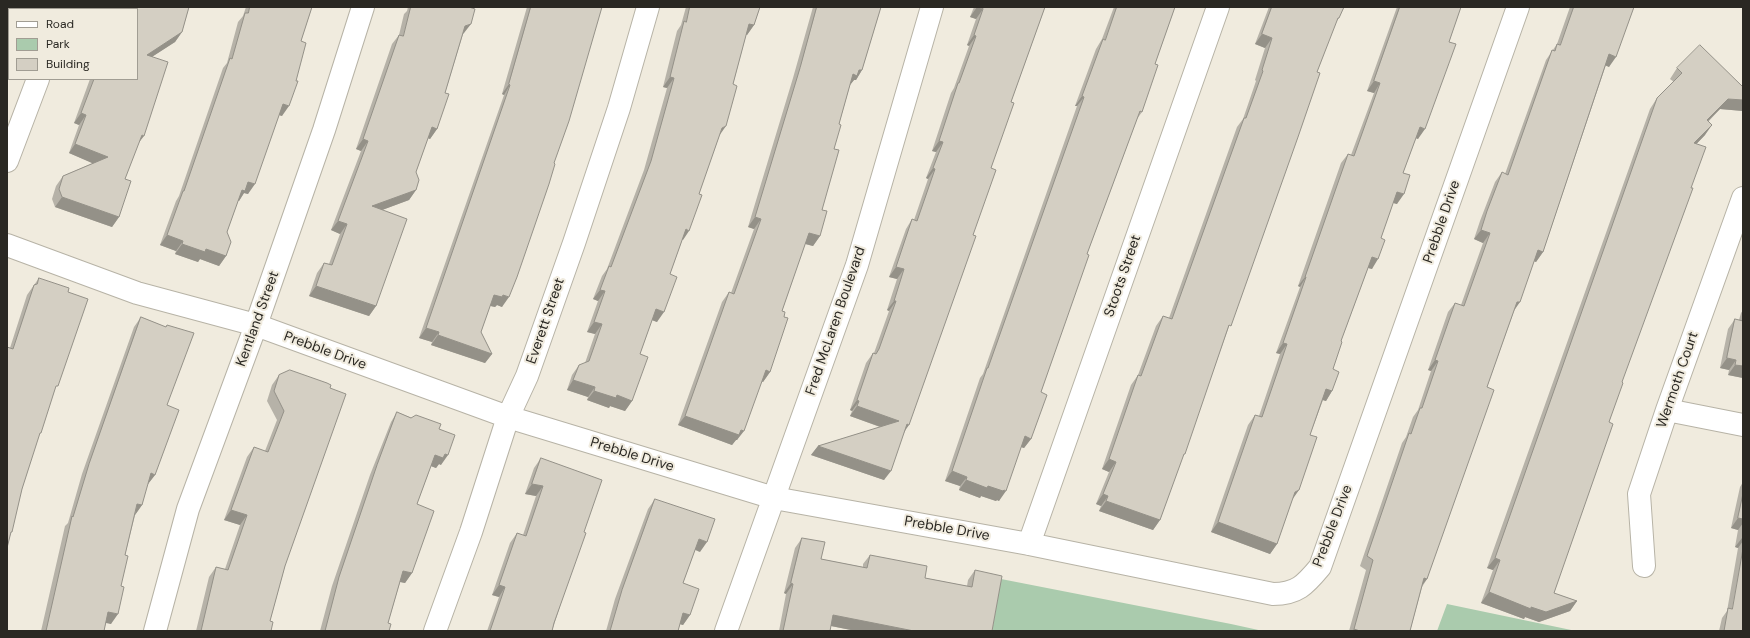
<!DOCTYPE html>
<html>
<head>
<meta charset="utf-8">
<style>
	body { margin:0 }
	#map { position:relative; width:1750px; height:638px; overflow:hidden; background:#f0ebde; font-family:"DM Sans",sans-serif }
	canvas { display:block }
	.frame { position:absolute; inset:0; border:8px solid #2a2823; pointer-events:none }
	.legend { position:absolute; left:8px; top:8px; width:130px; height:72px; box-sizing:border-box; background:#f0ebde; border:1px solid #a19d93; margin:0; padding:5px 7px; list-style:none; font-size:12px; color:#2a2823 }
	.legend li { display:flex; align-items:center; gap:8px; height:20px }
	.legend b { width:20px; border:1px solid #a19d93 }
</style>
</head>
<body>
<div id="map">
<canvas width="1750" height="638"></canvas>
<div class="frame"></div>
<ul class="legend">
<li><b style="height:5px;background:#fff"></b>Road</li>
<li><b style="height:11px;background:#aacbad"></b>Park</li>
<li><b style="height:11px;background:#d4cfc3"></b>Building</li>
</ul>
</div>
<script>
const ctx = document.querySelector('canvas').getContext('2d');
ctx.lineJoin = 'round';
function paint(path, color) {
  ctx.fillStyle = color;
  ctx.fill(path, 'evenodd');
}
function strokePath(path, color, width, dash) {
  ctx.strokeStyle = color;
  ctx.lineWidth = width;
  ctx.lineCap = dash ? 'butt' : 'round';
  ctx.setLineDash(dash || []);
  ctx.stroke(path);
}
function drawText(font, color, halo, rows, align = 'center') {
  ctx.font = font + ' "DM Sans",sans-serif';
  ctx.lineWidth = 4;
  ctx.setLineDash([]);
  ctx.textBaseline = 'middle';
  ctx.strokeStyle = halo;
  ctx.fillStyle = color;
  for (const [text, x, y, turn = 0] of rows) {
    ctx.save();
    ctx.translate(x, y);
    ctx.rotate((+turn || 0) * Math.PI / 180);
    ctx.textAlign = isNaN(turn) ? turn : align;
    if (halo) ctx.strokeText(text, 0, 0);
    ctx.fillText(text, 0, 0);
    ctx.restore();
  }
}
const green = new Path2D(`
	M 1001,579 L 1231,624 L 1263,631 L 992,631 Z
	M 1447,604 L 1576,631 L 1437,631 Z`);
const minor = new Path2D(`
	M 61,9 L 62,7
	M 7,161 L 38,79
	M 7,245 L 137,293 L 256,325 L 508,417 L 774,498 L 1029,544 L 1273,594 C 1297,594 1305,585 1320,567 L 1518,7
	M 1667,410 L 1743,425
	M 1029,544 L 1218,7
	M 1644,566 L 1639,494 L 1667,410 L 1743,198
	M 155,631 L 188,509 L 256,325 L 324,130 L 363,7
	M 435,631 L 471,532 L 508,417 L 527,376 L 574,243 L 619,108 L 648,7
	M 726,631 L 857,265 L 932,7`);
const wall = new Path2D(`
	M 127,7 L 189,7 L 182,32 L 175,42 L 153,56 L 137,145 L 125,179 L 119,217 L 112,227 L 55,207 L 52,199 L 56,186 L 63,176 L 93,163 L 69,153 L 79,125 L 74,123 L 90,79 L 137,79 L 137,9 L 126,9 Z
	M 246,7 L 312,7 L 301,41 L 282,116 L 279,115 L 248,194 L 244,193 L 239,201 L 238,201 L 227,232 L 226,256 L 219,266 L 200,259 L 198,262 L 175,254 L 176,251 L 160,245 L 176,201 L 179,196 L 223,68 L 227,63 L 238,22 L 243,16 Z
	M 408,7 L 469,7 L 464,33 L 463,34 L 445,93 L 437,129 L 430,139 L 428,138 L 416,172 L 416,190 L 409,200 L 382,210 L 376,306 L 369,316 L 309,296 L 317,273 L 324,263 L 329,264 L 340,234 L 331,230 L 361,151 L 356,149 L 392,44 L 399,35 L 404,14 L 407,11 Z
	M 527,7 L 602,7 L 502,307 L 497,305 L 495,307 L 490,306 L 481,332 L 492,354 L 485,363 L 431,345 L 432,342 L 419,338 L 504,95 L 502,94 Z
	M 686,7 L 760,7 L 754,25 L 747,35 L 746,35 L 720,134 L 670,274 L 657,322 L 652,320 L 640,354 L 632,401 L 625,411 L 610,406 L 609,408 L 587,400 L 588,397 L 567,390 L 572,375 L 579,365 L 585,363 L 595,334 L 587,332 L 598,301 L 593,299 L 602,276 L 607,269 L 644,170 L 667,88 L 663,87 L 677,31 L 681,25 Z
	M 813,7 L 881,7 L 862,70 L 856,80 L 854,80 L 850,85 L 839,124 L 822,210 L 820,236 L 813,246 L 805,244 L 782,311 L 770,372 L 763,382 L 762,381 L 737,440 L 736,440 L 732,445 L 678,425 L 722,302 L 729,292 L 731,293 L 754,229 L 748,227 L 793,78 Z
	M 974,7 L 1045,7 L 1011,102 L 991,168 L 905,431 L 884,480 L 811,455 L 818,446 L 880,427 L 850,416 L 852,411 L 850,410 L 866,363 L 873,353 L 874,353 L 889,311 L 887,310 L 897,279 L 889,277 L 906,229 L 912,219 L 914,220 L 928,179 L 926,178 L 936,152 L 932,151 L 951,93 L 954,88 L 969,46 L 967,45 L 976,19 L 970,17 Z
	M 1114,7 L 1175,7 L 1155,64 L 1142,112 L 1137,119 L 1087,254 L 1041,392 L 1031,439 L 1024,448 L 1021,447 L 999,501 L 997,500 L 996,501 L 981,496 L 980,498 L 959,490 L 960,486 L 945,481 L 980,378 L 983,374 L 1077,106 L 1075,106 L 1096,49 L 1102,39 Z
	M 1269,7 L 1344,7 L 1339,18 L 1335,23 L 1317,72 L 1227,332 L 1160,520 L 1153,530 L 1099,511 L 1101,506 L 1096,504 L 1109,472 L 1102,469 L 1131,385 L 1138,375 L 1156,326 L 1163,316 L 1169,318 L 1237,127 L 1243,119 L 1256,81 L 1255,80 L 1265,48 L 1255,44 Z
	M 1397,7 L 1461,7 L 1449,42 L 1418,139 L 1416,138 L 1403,173 L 1397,204 L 1393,203 L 1381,238 L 1372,269 L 1368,268 L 1341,341 L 1333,369 L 1332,391 L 1326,401 L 1323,400 L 1310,435 L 1292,500 L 1277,544 L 1270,554 L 1211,532 L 1248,425 L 1255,415 L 1259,416 L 1280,354 L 1276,353 L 1300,287 L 1298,286 L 1341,163 L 1348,154 L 1351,155 L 1374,93 L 1367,91 Z
	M 1570,7 L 1634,7 L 1609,67 L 1606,65 L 1543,252 L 1536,262 L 1534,261 L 1514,311 L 1487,387 L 1427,579 L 1422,587 L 1410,631 L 1349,631 L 1366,570 L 1360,566 L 1402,443 L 1406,437 L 1413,417 L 1418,410 L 1431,371 L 1428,370 L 1448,312 L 1455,303 L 1461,305 L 1483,243 L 1474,239 L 1480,221 L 1495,182 L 1502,172 L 1505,174 L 1546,60 L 1557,44 Z
	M 1677,68 L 1743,87 L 1743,111 L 1720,109 L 1708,122 L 1705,135 L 1696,144 L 1622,382 L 1554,593 L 1577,601 L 1570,611 L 1539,622 L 1525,617 L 1524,619 L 1481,603 L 1493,570 L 1487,568 L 1650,109 L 1657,98 L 1674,82 L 1670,79 Z
	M 39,278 L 68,292 L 54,392 L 38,437 L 22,489 L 10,536 L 10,348 L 27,295 Z
	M 1743,310 L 1743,378 L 1728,375 L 1729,370 L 1720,368 L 1728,329 L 1735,319 L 1739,320 L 1741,313 Z
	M 141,317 L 166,327 L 167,325 L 167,405 L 155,475 L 148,484 L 147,484 L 142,505 L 135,515 L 125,555 L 111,624 L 106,622 L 104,631 L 41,631 L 65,526 L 68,523 L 82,474 L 134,327 Z
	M 290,370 L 285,566 L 270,621 L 271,631 L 196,631 L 209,577 L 216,567 L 225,569 L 240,525 L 224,520 L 247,457 L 254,447 L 265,451 L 277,420 L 267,401 L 272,385 L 279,375 Z
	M 397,412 L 439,429 L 441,465 L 439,464 L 436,468 L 431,466 L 417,504 L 412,573 L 405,583 L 400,582 L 388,623 L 389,631 L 320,631 L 332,586 L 370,475 L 391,422 Z
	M 541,458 L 584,532 L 552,631 L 487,631 L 499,597 L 492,595 L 510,543 L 517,533 L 523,535 L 536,496 L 525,494 L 534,468 Z
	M 1743,482 L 1743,631 L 1719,631 L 1722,618 L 1727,611 L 1738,548 L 1735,547 L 1738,530 L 1731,528 L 1740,487 Z
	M 655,499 L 700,552 L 695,550 L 683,583 L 690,615 L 683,625 L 680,624 L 678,631 L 606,631 L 615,599 L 648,509 Z
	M 802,538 L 821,559 L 863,567 L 863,564 L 870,555 L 925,578 L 967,586 L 968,580 L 975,570 L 992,631 L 856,631 L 831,626 L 830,631 L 779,631 L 786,594 L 784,593 L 795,548 Z`);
const shadedWall = new Path2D(`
	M 977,7 L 983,9 L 976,19 L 970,17 Z
	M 471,24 L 464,33 L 458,36 L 465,26 Z
	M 749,24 L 754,25 L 747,35 L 742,33 Z
	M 182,32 L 175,42 L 141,64 L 147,55 Z
	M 1262,34 L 1272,38 L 1265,48 L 1255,44 Z
	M 974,35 L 976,36 L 969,46 L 967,45 Z
	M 1609,54 L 1616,57 L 1609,67 L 1602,64 Z
	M 859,70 L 862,70 L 856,80 L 854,80 L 850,85 L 853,74 Z
	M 670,77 L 674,78 L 667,88 L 663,87 Z
	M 1374,81 L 1380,83 L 1374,93 L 1367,91 Z
	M 509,84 L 510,85 L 504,95 L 502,94 Z
	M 1082,96 L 1084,97 L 1077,106 L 1075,106 Z
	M 1728,99 L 1743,100 L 1743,111 L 1720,109 L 1699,130 L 1707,120 Z
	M 283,104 L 289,106 L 282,116 L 276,114 Z
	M 81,113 L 86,115 L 79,125 L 74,123 Z
	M 1712,125 L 1705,135 L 1687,154 L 1694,143 Z
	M 726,126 L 719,136 L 722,128 Z
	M 432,127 L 437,129 L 430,139 L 425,137 Z
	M 1420,127 L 1425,129 L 1418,139 L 1413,137 Z
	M 142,135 L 144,136 L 137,145 Z
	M 363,139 L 368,141 L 361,151 L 356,149 Z
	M 939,141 L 943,142 L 936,152 L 932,151 Z
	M 75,144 L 108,157 L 101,167 L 69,153 Z
	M 933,168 L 935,169 L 928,179 L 926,178 Z
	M 248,182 L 255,184 L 248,194 L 244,193 L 239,201 L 235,200 Z
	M 416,190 L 409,200 L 366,216 L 372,206 Z
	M 1397,192 L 1404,194 L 1397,204 L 1390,202 Z
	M 62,197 L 119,217 L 112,227 L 55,207 Z
	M 755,217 L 761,219 L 754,229 L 748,227 Z
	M 338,221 L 347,224 L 340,234 L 331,230 Z
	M 686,229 L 689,231 L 683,240 L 679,239 Z
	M 1481,230 L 1490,233 L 1483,243 L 1474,239 Z
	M 809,233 L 820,236 L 813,246 L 802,243 Z
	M 167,235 L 183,241 L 176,251 L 160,245 Z
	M 182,244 L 206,249 L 226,256 L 219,266 L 200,259 L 198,262 L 175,254 Z
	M 1538,250 L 1543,252 L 1536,262 L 1531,260 Z
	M 1372,257 L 1378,259 L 1372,269 L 1365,267 Z
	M 896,267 L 904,269 L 897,279 L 889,277 Z
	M 1305,277 L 1306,277 L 1300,287 L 1298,286 Z
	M 316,286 L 376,306 L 369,316 L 309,296 Z
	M 600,290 L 605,291 L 598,301 L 593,299 Z
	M 494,295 L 503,295 L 509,297 L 502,307 L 497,305 L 495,307 L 487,305 Z
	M 894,301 L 896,301 L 889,311 L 887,310 Z
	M 1517,302 L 1520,302 L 1513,312 Z
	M 656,309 L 664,312 L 657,322 L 649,319 Z
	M 594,322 L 602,324 L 595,334 L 587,332 Z
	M 426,328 L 439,332 L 432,342 L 419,338 Z
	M 438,335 L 492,354 L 485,363 L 431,345 Z
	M 1283,343 L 1287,344 L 1280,354 L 1276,353 Z
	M 1727,358 L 1736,360 L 1729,370 L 1720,368 Z
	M 1435,360 L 1438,361 L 1431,371 L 1428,370 Z
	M 1735,365 L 1743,366 L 1743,378 L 1728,375 Z
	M 766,370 L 770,372 L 763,382 L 759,380 Z
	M 573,380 L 595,387 L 588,397 L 567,390 Z
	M 1326,389 L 1332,391 L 1326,401 L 1319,399 Z
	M 594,391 L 617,395 L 632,401 L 625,411 L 610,406 L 609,408 L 587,400 Z
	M 857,400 L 859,401 L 852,411 L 850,410 Z
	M 857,406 L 899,421 L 892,431 L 850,416 Z
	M 685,416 L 741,430 L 744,431 L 737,440 L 736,440 L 732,445 L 678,425 Z
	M 907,424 L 909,425 L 902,435 Z
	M 1025,436 L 1031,439 L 1024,448 L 1018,446 Z
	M 818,446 L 891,471 L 884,480 L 811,455 Z
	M 445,454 L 448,455 L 441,465 L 439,464 L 436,468 L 428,465 L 435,455 Z
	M 1109,459 L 1116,462 L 1109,472 L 1102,469 Z
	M 952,471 L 967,477 L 960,486 L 945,481 Z
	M 151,473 L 155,475 L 148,484 L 144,483 Z
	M 966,480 L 1004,490 L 1006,491 L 999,501 L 997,500 L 996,501 L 981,496 L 980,498 L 959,490 Z
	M 532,484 L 543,486 L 536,496 L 525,494 Z
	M 1299,490 L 1292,500 L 1295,492 Z
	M 1103,494 L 1108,496 L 1101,506 L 1096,504 Z
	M 1106,501 L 1160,520 L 1153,530 L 1099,511 Z
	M 137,504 L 142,505 L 135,515 Z
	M 231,510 L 247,515 L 240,525 L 224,520 Z
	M 1738,518 L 1743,519 L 1743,523 L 1738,530 L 1731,528 Z
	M 1218,522 L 1277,544 L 1270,554 L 1211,532 Z
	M 1742,538 L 1743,538 L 1743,541 L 1738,548 L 1735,547 Z
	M 699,539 L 707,542 L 700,552 L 692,548 Z
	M 1495,558 L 1500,560 L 1493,570 L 1487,568 Z
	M 403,571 L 412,573 L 405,583 L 396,581 Z
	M 1424,578 L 1427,579 L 1420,588 Z
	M 791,583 L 793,584 L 786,594 L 784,593 Z
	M 499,585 L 505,587 L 499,597 L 492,595 Z
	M 1489,592 L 1531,607 L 1577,601 L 1570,611 L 1539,622 L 1525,617 L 1524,619 L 1481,603 Z
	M 108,612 L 118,614 L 111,624 L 101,622 Z
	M 683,613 L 690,615 L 683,625 L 676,623 Z
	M 833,615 L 914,631 L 856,631 L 826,625 Z
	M 1354,629 L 1360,631 L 1352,631 Z`);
const building = new Path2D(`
	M 7,7 L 13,7 L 12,9 L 9,9 L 9,19 L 8,21 L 7,20 Z
	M 131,7 L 189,7 L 182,32 L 147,55 L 168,62 L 144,136 L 142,135 L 125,179 L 131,181 L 119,217 L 62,197 L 59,189 L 63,176 L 108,157 L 75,144 L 86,115 L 81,113 L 94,79 L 137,79 L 137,9 L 130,9 Z
	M 250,7 L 312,7 L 301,41 L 306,43 L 296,81 L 298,81 L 289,106 L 283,104 L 255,184 L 248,182 L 245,191 L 242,190 L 227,232 L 231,242 L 226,256 L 206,249 L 205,252 L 182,244 L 183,241 L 167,235 L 183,191 L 184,191 L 230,58 L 232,59 L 245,13 L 248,13 Z
	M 411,7 L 469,7 L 475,9 L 471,24 L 465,26 L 445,93 L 449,94 L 437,129 L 432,127 L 416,172 L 419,180 L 416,190 L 372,206 L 407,219 L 376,306 L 316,286 L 324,263 L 332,265 L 347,224 L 338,221 L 368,141 L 363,139 L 399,35 L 403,36 Z
	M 531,7 L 602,7 L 569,121 L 554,163 L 555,164 L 549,184 L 517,277 L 509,297 L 503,295 L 502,297 L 494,295 L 481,332 L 492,354 L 438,335 L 439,332 L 426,328 L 510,85 L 509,84 Z
	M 690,7 L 760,7 L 754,25 L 749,24 L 733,84 L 737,86 L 726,126 L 722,128 L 699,194 L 702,195 L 689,231 L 686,229 L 670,274 L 677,277 L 664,312 L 656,309 L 640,354 L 648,357 L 632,401 L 617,395 L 616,398 L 594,391 L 595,387 L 573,380 L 579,365 L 589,361 L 602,324 L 594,322 L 605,291 L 600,290 L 609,266 L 611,267 L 651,161 L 674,78 L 670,77 L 684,21 L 686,22 Z
	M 817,7 L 881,7 L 862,70 L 859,70 L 857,76 L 853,74 L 839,124 L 841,125 L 834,149 L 839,150 L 822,210 L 827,211 L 820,236 L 809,233 L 782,311 L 785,312 L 784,317 L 788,318 L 770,372 L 766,370 L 744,431 L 741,430 L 739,435 L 685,416 L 729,292 L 734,294 L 761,219 L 755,217 L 800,68 Z
	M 977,7 L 1045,7 L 1011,102 L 1014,103 L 991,168 L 996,170 L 973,235 L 976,236 L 909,425 L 907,424 L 891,471 L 818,446 L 899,421 L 857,406 L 859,401 L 857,400 L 873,353 L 876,354 L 879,349 L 896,301 L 894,301 L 904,269 L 896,267 L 912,219 L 917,221 L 935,169 L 933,168 L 943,142 L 939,141 L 958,83 L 959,83 L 976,36 L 974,35 L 983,9 Z
	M 1117,7 L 1175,7 L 1155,64 L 1158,65 L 1142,112 L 1140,111 L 1087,254 L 1089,255 L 1041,392 L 1047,395 L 1031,439 L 1025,436 L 1006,491 L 1004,490 L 1003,491 L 988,486 L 987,488 L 966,480 L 967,477 L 952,471 L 987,368 L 988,368 L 1084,97 L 1082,96 L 1103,39 L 1105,40 Z
	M 1272,7 L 1344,7 L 1339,18 L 1338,18 L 1317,72 L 1320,73 L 1298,137 L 1231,326 L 1229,325 L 1185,454 L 1184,454 L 1160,520 L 1106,501 L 1108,496 L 1103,494 L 1116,462 L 1109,459 L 1138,375 L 1141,376 L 1163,316 L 1172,319 L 1244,118 L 1246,118 L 1263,71 L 1262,70 L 1272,38 L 1262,34 Z
	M 1400,7 L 1461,7 L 1449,42 L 1456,44 L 1425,129 L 1420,127 L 1403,173 L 1410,175 L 1404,194 L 1397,192 L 1381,238 L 1385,240 L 1378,259 L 1372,257 L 1341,341 L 1342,342 L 1333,369 L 1339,372 L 1332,391 L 1326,389 L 1310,435 L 1317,437 L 1299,490 L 1295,492 L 1277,544 L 1218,522 L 1255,415 L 1262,417 L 1287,344 L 1283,343 L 1306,277 L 1305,277 L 1348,154 L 1354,156 L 1380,83 L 1374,81 Z
	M 1574,7 L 1634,7 L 1616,57 L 1609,54 L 1543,252 L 1538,250 L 1520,302 L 1517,302 L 1506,333 L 1487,387 L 1494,390 L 1427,579 L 1424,578 L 1410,631 L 1360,631 L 1354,629 L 1373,560 L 1367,556 L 1409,433 L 1411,434 L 1420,408 L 1422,408 L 1438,361 L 1435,360 L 1455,303 L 1464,306 L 1490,233 L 1481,230 L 1487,211 L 1502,172 L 1508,175 L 1552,50 L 1555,51 L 1557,44 L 1560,45 Z
	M 1700,45 L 1743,87 L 1743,100 L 1728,99 L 1707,120 L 1712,125 L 1694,143 L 1706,147 L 1691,188 L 1693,188 L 1622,382 L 1623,383 L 1609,422 L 1613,424 L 1554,593 L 1577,601 L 1546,612 L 1531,607 L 1531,609 L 1489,592 L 1500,560 L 1495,558 L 1657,98 L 1682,73 L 1677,68 Z
	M 39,278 L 69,288 L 68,292 L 88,299 L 58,386 L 56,386 L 41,433 L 40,433 L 22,489 L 12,532 L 11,532 L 7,548 L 7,347 L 13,349 L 34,285 L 37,284 Z
	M 141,317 L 166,327 L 167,325 L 194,333 L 167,405 L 179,410 L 155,475 L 151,473 L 142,505 L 137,504 L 125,555 L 128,556 L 121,586 L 124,587 L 118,614 L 108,612 L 104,631 L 46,631 L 72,516 L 73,517 L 89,464 Z
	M 1735,319 L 1743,321 L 1743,366 L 1735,365 L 1736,360 L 1727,358 Z
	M 290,370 L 327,383 L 331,385 L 330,388 L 346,394 L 285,566 L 270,621 L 273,622 L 271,631 L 201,631 L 216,567 L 228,570 L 247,515 L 231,510 L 254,447 L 268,452 L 284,411 L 274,391 L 279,375 Z
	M 397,412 L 411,418 L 416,415 L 441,424 L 439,429 L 455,435 L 448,455 L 445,454 L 443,458 L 435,455 L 417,504 L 434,511 L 412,573 L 403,571 L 388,623 L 391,624 L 389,631 L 325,631 L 339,577 L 377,465 Z
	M 541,458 L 602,480 L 584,532 L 586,533 L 554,623 L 552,631 L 490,631 L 505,587 L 499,585 L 517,533 L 526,536 L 543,486 L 532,484 Z
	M 1743,494 L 1743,519 L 1738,518 Z
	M 655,499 L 715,519 L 707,542 L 699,539 L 683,583 L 699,589 L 690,615 L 683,613 L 678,631 L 610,631 L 622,590 Z
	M 802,538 L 825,542 L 821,559 L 867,568 L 870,555 L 927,566 L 925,578 L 972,587 L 975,570 L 1002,576 L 992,631 L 914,631 L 833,615 L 830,631 L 783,631 L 793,584 L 791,583 Z
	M 1743,549 L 1743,631 L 1724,631 L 1728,608 L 1732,609 Z`);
const streetNames = [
	["Prebble Drive",1442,222,-71],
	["Stoots Street",1123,276,-71],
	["Kentland Street",258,319,-70],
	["Everett Street",546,321,-71],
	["Fred McLaren Boulevard",836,321,-71],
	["Prebble Drive",325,351,20],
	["Wermoth Court",1678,380,-71],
	["Prebble Drive",632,455,17],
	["Prebble Drive",1333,526,-69],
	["Prebble Drive",947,529,10]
];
paint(green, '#aacbad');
strokePath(minor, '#b7b3a6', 24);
strokePath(minor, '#fff', 22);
paint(wall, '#b6b2a8');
paint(shadedWall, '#949188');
paint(building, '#d4cfc3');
strokePath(building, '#949188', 1);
drawText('14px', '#2a2823', '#f0ebde', streetNames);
</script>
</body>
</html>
